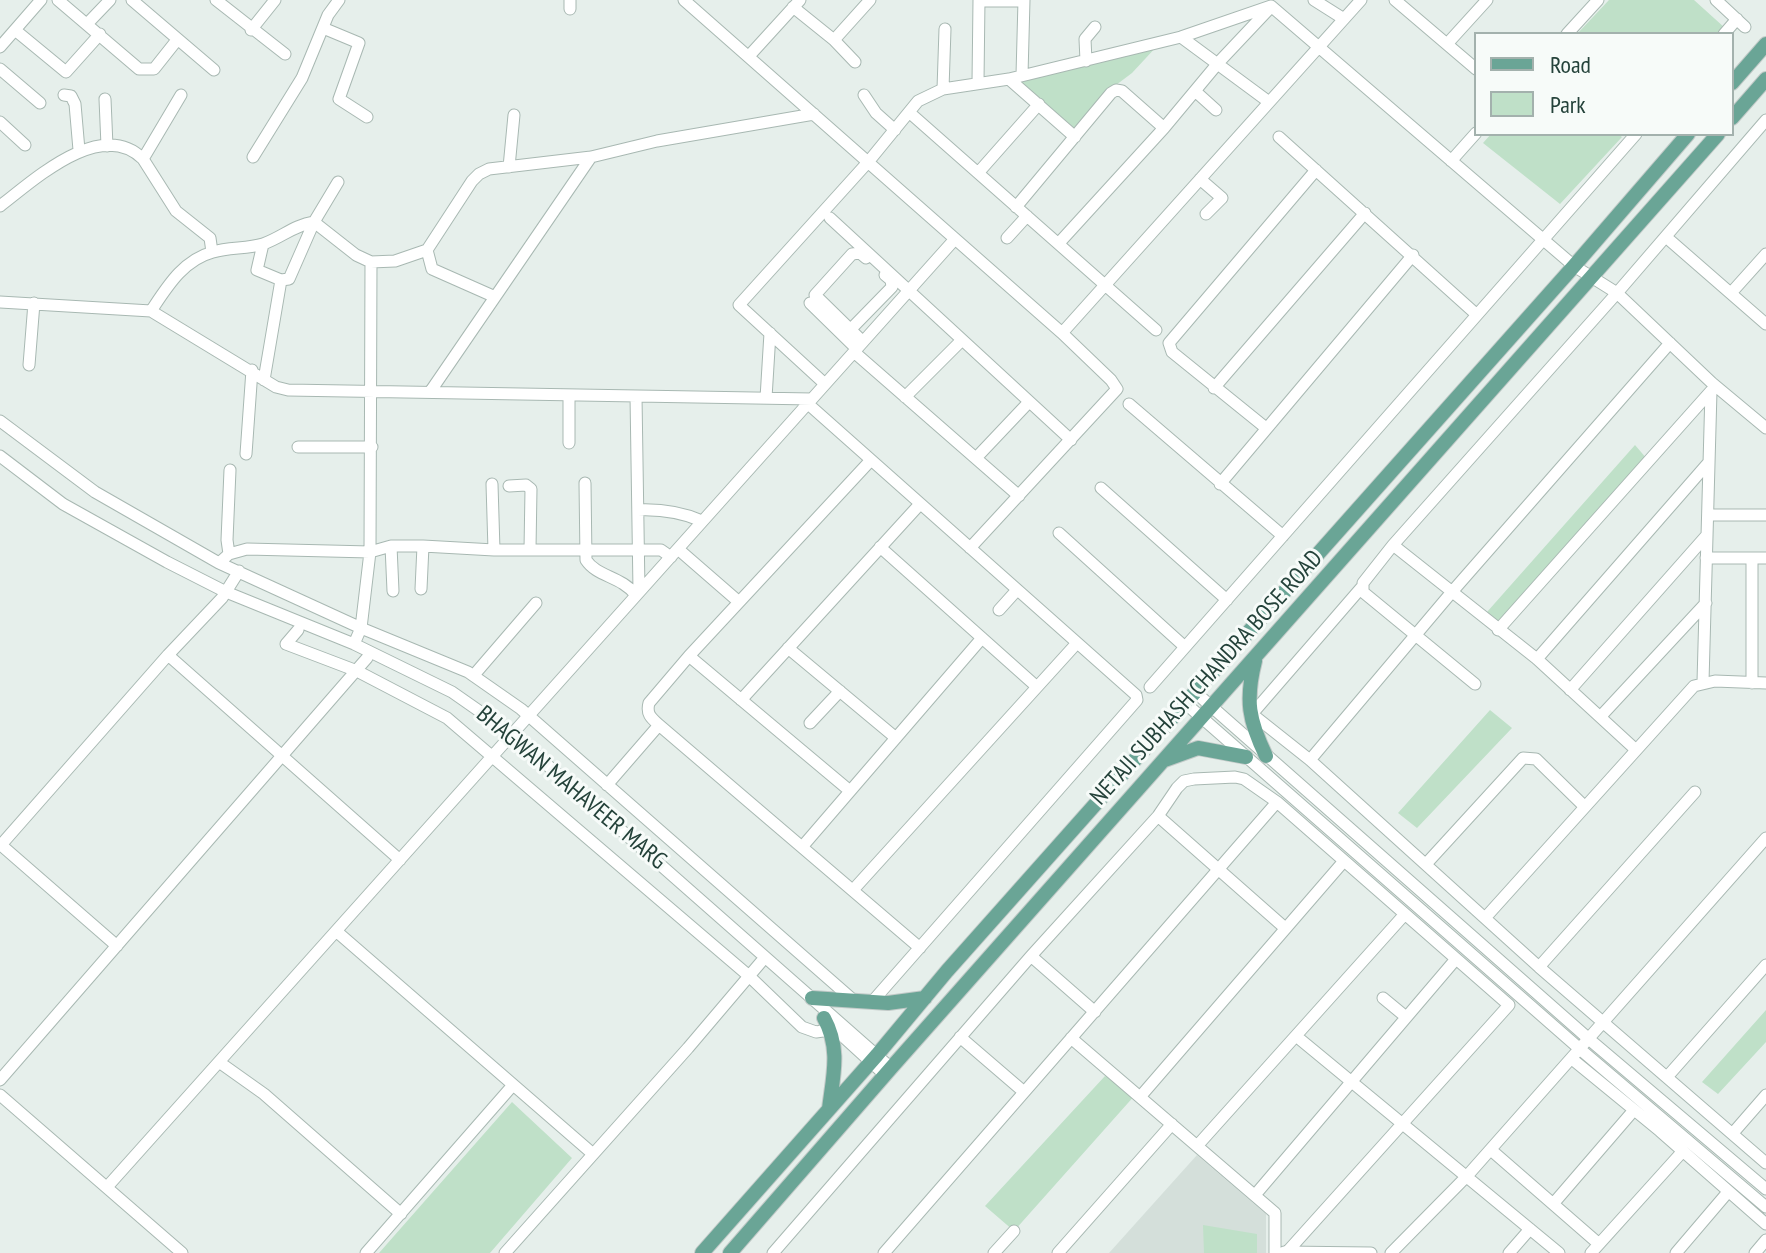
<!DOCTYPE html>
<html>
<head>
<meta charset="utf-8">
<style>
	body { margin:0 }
	#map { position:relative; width:1766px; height:1253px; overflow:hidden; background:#e6efeb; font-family:"PT Sans Narrow",sans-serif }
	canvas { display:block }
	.legend { position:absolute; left:1474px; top:32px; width:260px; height:104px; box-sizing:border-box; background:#f7fbf9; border:2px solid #a3b1ad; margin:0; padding:10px 14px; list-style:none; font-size:24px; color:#24423a }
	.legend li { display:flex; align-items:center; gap:16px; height:40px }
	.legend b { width:40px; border:2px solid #a3b1ad }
</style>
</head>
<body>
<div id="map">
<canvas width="1766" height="1253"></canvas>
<ul class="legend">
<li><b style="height:10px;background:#6aa596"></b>Road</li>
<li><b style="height:22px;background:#bfe0c8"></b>Park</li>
</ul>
</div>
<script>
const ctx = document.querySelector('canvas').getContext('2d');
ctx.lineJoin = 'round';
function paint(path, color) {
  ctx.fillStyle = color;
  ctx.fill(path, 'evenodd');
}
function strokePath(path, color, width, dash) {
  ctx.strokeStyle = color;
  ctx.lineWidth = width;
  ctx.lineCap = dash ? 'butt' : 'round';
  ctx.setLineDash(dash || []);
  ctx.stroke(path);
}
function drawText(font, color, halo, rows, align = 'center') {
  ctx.font = font + ' "PT Sans Narrow",sans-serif';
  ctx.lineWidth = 6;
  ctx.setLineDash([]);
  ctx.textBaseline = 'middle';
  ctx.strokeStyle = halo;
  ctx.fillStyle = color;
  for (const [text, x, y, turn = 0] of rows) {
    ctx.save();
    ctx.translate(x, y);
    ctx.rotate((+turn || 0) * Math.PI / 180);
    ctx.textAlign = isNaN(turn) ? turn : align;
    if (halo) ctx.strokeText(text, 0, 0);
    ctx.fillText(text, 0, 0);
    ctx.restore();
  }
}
const built = new Path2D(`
	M 1197,1155 L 1266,1214 L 1266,1253 L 1109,1253 Z`);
const green = new Path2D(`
	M 1609,0 L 1694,0 L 1725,28 L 1720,34 L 1577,34 Z
	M 1158,45 L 1132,73 L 1116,85 L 1075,134 L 1014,80 Z
	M 1491,134 L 1618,134 L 1622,137 L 1560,204 L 1483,143 Z
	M 1635,445 L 1647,459 L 1498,622 L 1487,612 Z
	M 1490,710 L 1512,728 L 1417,828 L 1398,813 Z
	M 1766,1010 L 1766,1042 L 1718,1094 L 1702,1082 Z
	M 1105,1076 L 1136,1094 L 1014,1231 L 985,1206 Z
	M 512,1102 L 572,1158 L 490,1253 L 379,1253 Z
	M 1203,1225 L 1257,1234 L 1257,1253 L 1204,1253 Z`);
const minor = new Path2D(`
	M 58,0 L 139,69 L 154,69 L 177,40
	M 132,0 L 214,70
	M 216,0 L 285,54
	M 684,0 L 1062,333 L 1111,380 L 1117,389 L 970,548
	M 1314,0 L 1344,19
	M 1395,0 L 1476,69
	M 1716,0 L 1745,27
	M 979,1 L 1024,1
	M 1271,6 L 1574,266 L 1617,293 L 1712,383 L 1766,428
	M 793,7 L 834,40 L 855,62
	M 570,9 L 570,0
	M 87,24 L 110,0
	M 323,28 L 359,43 L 339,99 L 367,117
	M 15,30 L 66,72 L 100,34
	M 251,30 L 275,0
	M 1567,34 L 1598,0
	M 1724,34 L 1737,19
	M 1181,37 L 1269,102
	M 834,40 L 870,0
	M 1447,44 L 1487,0
	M 0,47 L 41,0
	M 749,56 L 800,0
	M 1086,61 L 1085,39 L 1095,27
	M 0,69 L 40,103
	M 1022,75 L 1024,0
	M 1009,79 L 1075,137
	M 978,82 L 979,0
	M 943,89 L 945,29
	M 1195,91 L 1216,110
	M 64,95 L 71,96 L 75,104 L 79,150
	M 864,95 L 876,113 L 895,130
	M 105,99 L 107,146
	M 910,113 L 1156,330
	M 0,122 L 25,145
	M 1279,137 L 1477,315
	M 253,157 L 302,78 L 328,15 L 339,0
	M 143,159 L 181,95
	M 1451,161 L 1476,133
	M 509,167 L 514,115
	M 978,173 L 1039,104
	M 1200,179 L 1222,198 L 1206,214
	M 0,206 C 33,181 101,117 143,159 L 176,211 L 210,238 L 212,252
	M 1016,207 L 1111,93 L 1116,90 L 1122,91 L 1164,128
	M 830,218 L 1071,440
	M 1666,237 L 1766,324
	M 1007,238 L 1027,216
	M 1059,243 L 1164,128 L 1219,62 L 1269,9
	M 263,244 L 257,270 L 281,280 L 289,279 L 314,222 L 338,182
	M 427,250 L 432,269 L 493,296
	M 1731,293 L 1766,254
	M 0,302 L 151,311 L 276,387 L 288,390 L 812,399
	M 810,303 L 857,349
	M 151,311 C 167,287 183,260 213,252 C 229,247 247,249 263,244 C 281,238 294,225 314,222 L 356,255 L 371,262 L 395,261 L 427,250 L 472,181 L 479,174 L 489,169 L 591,157 L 657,141 L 814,114
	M 850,330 L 892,287 L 891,280 L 885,275
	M 1062,333 L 1361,0
	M 863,342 L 815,295 L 852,254 L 860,253 L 866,258
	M 854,352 L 1019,496
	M 29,365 L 34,303
	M 264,380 L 281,280
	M 825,384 L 739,305 L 869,161 L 918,101 L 943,89 L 1009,79 L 1181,37 L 1271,6
	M 1214,388 L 1365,213
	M 430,392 L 591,157
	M 636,396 L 639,591
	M 905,397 L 961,341
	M 766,398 L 770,333
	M 807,403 L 1136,695 L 1137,700 L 872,1002
	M 1129,404 L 1283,536
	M 0,421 L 95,492 L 219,563 L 361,628 L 468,672 L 521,709 L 853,1000
	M 1266,428 L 1172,352 L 1169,343 L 1316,170
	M 569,443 L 569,395
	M 298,447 L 372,447
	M 246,454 L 252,370
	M 0,456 L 63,504 L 167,562 L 226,592 L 354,644 L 452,692 L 512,734 L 891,1068
	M 976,458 L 1029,402
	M 871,460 L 689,656 L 649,703 C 646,714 651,718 659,725 L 920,948
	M 585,483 L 586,560 C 597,577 621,576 636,595
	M 492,484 L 494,550 L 661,550 L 671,557
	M 1220,484 L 1413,255
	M 509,486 L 526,485 L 531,489 L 530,549
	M 1101,488 L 1227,600
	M 638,510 C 661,509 681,512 702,521
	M 1708,515 L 1766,515
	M 1059,533 L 1185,647
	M 1393,545 L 1617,293 L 1766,120
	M 391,546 L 393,591
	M 880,547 L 1037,687
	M 678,549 L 739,602
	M 229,554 L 227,540 L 230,470
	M 1706,558 L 1752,558
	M 219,563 L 229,554 L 247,549 L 370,552 L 391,546 L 423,546 L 494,550
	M 1361,588 L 1252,714 L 1310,760 L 1539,967 L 1766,1163
	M 421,589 L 423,546
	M 999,610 L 1017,590
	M 298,630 L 286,644 L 357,671 L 447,718 L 749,976 L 802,1027 L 816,1032 L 830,1030
	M 1498,630 L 1711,391
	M 354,644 L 361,628 L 370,552 L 371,262
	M 788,648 L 896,738
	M 168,655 L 400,860
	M 689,656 L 850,791
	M 1537,659 L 1709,462
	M 474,675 L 536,603
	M 1703,682 L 1711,391
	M 1752,683 L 1752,558 L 1766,558
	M 1475,684 L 1363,592 L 1363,583 L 1393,545 L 1537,659 L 1635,749
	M 1150,687 L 1636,134
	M 1570,690 L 1707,535
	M 1195,692 L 1590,1040 L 1766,1189
	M 741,700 L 920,504
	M 1185,703 L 1581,1050 L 1766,1207
	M 1601,716 L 1706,603
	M 810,723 L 840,691
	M 1310,760 L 1451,593 L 1670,343
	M 607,785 L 659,725
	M 1277,802 L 1509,1005 L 1287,1252
	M 1158,816 L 1285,928
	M 1,845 L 117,946
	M 0,846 L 168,655 L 222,598 L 239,571
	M 802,847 L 982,638
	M 1426,864 L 1523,758 L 1536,759 L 1584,806
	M 853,890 L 1077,643
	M 1485,918 L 1694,686 L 1715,681 L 1766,683
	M 336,931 L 593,1154
	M 1031,956 L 1095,1012
	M 1539,967 L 1695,792
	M 1383,998 L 1406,1017
	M 826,1021 L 885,1075
	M 1296,1036 L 1559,1253
	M 960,1037 L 1024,1092
	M 1071,1038 L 1275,1213 L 1275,1253
	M 1572,1059 L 1660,1131 L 1766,1224
	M 219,1062 L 264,1094 L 401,1214
	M 1667,1077 L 1766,965
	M 0,1080 L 367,658
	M 0,1095 L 182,1253
	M 1140,1097 L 1344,861
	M 1733,1133 L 1766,1095
	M 1197,1146 L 1405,914
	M 1491,1150 L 1599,1244
	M 107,1187 L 955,239
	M 1255,1195 L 1456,959
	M 1553,1204 L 1634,1110
	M 1284,1252 L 1371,1253
	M 366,1253 L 513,1085
	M 505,1253 L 688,1048 L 761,962
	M 773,1253 L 1031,956 L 1158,816 L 1177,788 L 1184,781 L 1194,779 L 1235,777 L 1244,779 L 1277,802 L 884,1253
	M 994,1253 L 1014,1231
	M 1058,1253 L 1172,1124
	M 1391,1253 L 1467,1176 L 1766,838
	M 1509,1253 L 1530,1229
	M 1591,1253 L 1683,1151
	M 1676,1253 L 1728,1192
	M 1755,1253 L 1766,1240`);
const major = new Path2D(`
	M 1732,83 L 1766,44
	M 1732,118 L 1766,79
	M 1255,661 C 1245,700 1249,721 1266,756
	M 1165,760 L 1198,748 L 1246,757
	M 812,998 L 888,1003 L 925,998
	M 824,1018 C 841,1049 833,1076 829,1109
	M 702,1253 L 877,1055 L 947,971 L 1574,266 L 1688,134
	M 730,1253 L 891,1068 L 1718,134`);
const streetNames = [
	["NETAJI SUBHASH CHANDRA BOSE ROAD",1207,678,-48],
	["BHAGWAN MAHAVEER MARG",571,788,40]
];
paint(built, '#d4dfda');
paint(green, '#bfe0c8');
strokePath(minor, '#a8b8b2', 13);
strokePath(major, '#c2cac8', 16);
strokePath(minor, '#fff', 11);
strokePath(major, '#6aa596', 14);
drawText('24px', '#24423a', '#f7fbf9', streetNames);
</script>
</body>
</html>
